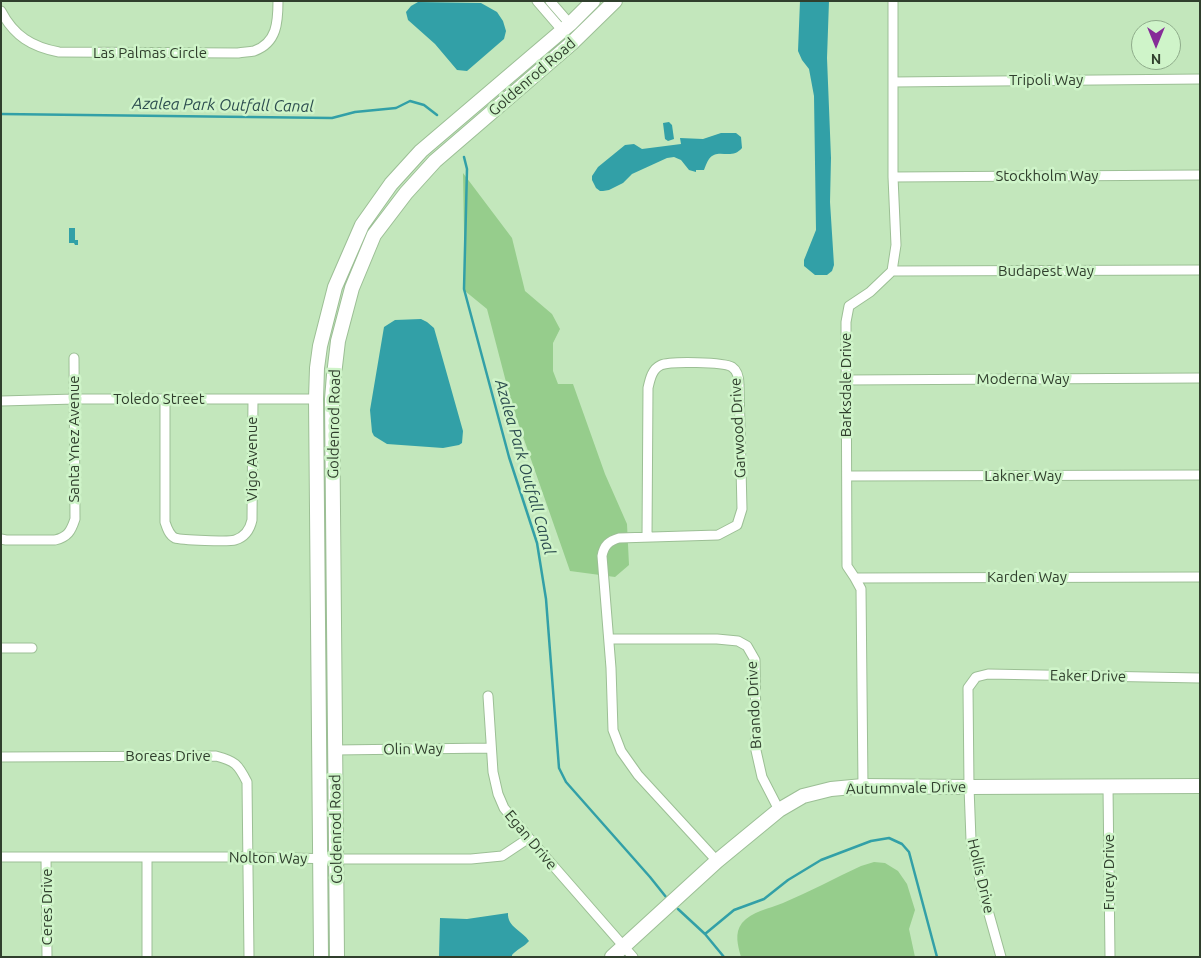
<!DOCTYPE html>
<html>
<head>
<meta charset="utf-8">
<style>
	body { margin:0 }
	#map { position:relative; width:1201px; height:958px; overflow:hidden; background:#c3e7bc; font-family:Ubuntu,sans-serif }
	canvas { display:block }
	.frame { position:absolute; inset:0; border:2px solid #303f2d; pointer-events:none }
	.north { position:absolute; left:1131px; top:20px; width:50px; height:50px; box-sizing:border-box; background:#cff4c9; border:1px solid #8fac8b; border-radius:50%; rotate:180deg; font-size:14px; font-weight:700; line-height:20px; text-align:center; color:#303f2d }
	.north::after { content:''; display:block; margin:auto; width:18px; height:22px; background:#862c98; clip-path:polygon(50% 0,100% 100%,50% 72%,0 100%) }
</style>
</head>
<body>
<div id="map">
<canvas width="1201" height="958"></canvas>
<div class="frame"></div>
<div class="north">N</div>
</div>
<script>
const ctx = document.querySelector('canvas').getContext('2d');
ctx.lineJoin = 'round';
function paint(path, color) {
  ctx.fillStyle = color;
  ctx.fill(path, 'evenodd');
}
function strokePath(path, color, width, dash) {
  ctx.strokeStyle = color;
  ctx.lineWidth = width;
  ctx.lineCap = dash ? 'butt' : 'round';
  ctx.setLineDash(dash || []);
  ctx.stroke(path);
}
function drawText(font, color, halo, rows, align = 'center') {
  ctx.font = font + ' Ubuntu,sans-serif';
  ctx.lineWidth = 5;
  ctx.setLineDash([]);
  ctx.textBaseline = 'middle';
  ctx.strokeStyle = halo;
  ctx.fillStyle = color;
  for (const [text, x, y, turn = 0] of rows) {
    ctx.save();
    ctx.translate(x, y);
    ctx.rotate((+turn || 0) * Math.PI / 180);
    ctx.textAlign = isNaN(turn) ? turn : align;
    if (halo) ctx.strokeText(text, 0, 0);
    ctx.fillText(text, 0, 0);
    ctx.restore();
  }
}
const green = new Path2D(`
	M 463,173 L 512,238 L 525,291 L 552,314 L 560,329 L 553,343 L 553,371 L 558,384 L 573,384 L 605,474 L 627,524 L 629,565 L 615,577 L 570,571 L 512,405 L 487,309 L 465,291 Z
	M 874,862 L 885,863 L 898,871 L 907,884 L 915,910 L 909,929 L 915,957 L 741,957 C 738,946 734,933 742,923 C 752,911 769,909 783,903 C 809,892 835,878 861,866 Z`);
const water = new Path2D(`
	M 800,1 L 829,1 L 827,58 L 831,158 L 830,202 L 834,265 L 832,271 L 827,275 L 815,275 L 804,266 L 804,260 L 816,230 L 814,96 L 809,69 L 802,60 L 798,51 Z
	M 418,2 L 481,3 L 497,12 L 503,21 L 506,31 L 504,39 L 467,71 L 457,70 L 435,44 L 408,20 L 406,12 L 411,6 Z
	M 669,122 L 672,125 L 674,139 L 668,141 L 665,139 L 663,123 Z
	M 721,133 L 736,133 L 741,137 L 742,148 C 731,161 718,147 709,159 C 707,162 705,167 704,170 L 696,170 L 696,172 L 689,170 L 681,160 L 674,157 L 667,158 L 632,174 L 623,183 L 609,190 L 603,191 L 600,191 L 596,188 L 592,180 L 592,176 L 598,167 L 625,145 L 634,144 L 642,149 L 681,144 L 680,138 L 703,139 Z
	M 69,228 L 75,228 L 75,240 L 78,240 L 78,245 L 75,245 L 74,243 L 69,243 Z
	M 421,319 L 427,322 L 434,328 L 463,431 L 462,443 L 459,445 L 443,448 L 387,444 L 374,436 L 372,432 L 370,410 L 384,327 L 395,320 Z
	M 508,913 C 507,927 523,931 529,941 C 524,947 517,949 512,955 L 512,957 L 439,957 L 440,918 L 467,919 Z`);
const stream = new Path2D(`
	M 1,114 L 332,118 L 355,112 L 396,108 L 410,101 L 424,105 L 437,115
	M 464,157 L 467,169 L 464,289 L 509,457 L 537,543 L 546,599 L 559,768 L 566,782 L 650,877 L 666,897
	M 678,909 L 705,934 L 724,957
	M 705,934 L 734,910 L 764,899 L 788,880 L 821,860 L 871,841 L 889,838 L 902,844 L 909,852 L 937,957`);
const street = new Path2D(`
	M 537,1 L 562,30
	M 550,1 L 570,24
	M 1,11 C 14,36 32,47 59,52 L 238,53 C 243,52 249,52 254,51 C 277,43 278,22 278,1
	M 893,82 L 1200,79
	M 893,177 L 1200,175
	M 892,271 L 1200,270
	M 846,380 L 1200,378
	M 165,399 L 165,522 C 167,528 169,535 175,538 C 181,540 229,542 235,540 C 245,537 250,529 252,520 L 253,399
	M 1,401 L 75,399 L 316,399
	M 847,476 L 1200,475
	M 647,537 L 648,388 C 650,379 652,369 661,365 C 670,361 724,362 732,367 C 738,371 739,379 739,385 L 742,509 L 737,525 L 718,535 L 619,538 C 609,541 604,545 602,556 L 611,668 L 613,730 L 621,751 L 638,775 L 717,861
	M 1,539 L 6,540 L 55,540 C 68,537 71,531 75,519 L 74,358
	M 855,578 L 1200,577
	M 609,639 L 717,639 L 738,641 L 747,646 L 755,660 L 756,730 L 755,746 L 762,777 L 779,810
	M 1,648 L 32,648
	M 488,696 L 493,772 L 498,794 L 504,808 L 529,838 L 633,957
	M 335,750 L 491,748
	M 1,757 L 216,756 C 235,761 238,764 247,782 L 249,957
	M 863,786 L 861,589 L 855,578 L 847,566 L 846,322 L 849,306 L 870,292 L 892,271 L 896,245 L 893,177 L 893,1
	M 1108,787 L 1110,957
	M 1,857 L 248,857 L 336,859 L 471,859 L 502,856 L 529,838
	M 46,857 L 47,957
	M 147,857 L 147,957
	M 1001,957 L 982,889 L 971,840 L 969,787 L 968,688 L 976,677 L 988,674 L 1200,678`);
const secondary = new Path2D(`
	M 321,957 L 316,399 L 317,368 L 320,346 L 335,287 L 362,225 L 391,184 L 421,151 L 570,24 L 593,1
	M 337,957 L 332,399 L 334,375 L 338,341 L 352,288 L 374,235 L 406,193 L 435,161 L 572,43 L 615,1
	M 612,957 L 717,861 L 779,810 L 803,796 L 831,789 L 863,786 L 969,787 L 1200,786`);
const streetNames = [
	["Las Palmas Circle",150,53],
	["Goldenrod Road",532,77,-41],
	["Tripoli Way",1046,80],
	["Stockholm Way",1047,176],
	["Budapest Way",1046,271],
	["Moderna Way",1023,379],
	["Barksdale Drive",846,385,-90],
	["Toledo Street",159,399],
	["Goldenrod Road",334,424,-89],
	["Garwood Drive",738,428,-93],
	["Santa Ynez Avenue",74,439,-90],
	["Vigo Avenue",252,459,-90],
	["Lakner Way",1023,476],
	["Karden Way",1027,577],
	["Eaker Drive",1088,676,1],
	["Brando Drive",754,705,-93],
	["Olin Way",413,749,-1],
	["Boreas Drive",168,756],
	["Autumnvale Drive",906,788,-1],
	["Goldenrod Road",336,829,-91],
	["Egan Drive",531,840,50],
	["Nolton Way",268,858,1],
	["Furey Drive",1109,872,-90],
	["Hollis Drive",981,876,77],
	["Ceres Drive",47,907,-90]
];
const waterNames = [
	["Azalea Park Outfall Canal",223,105,1],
	["Azalea Park Outfall Canal",525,467,74]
];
paint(green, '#96cd8c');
paint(water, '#32a0a7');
strokePath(stream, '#32a0a7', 2.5);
strokePath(street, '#9cbf95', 11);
strokePath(secondary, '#9cbf95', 16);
strokePath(street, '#fff', 9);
strokePath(secondary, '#fff', 14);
drawText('15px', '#303f2d', '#cff4c9', streetNames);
drawText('italic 16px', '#2d4e50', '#cff4c9', waterNames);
</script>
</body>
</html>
